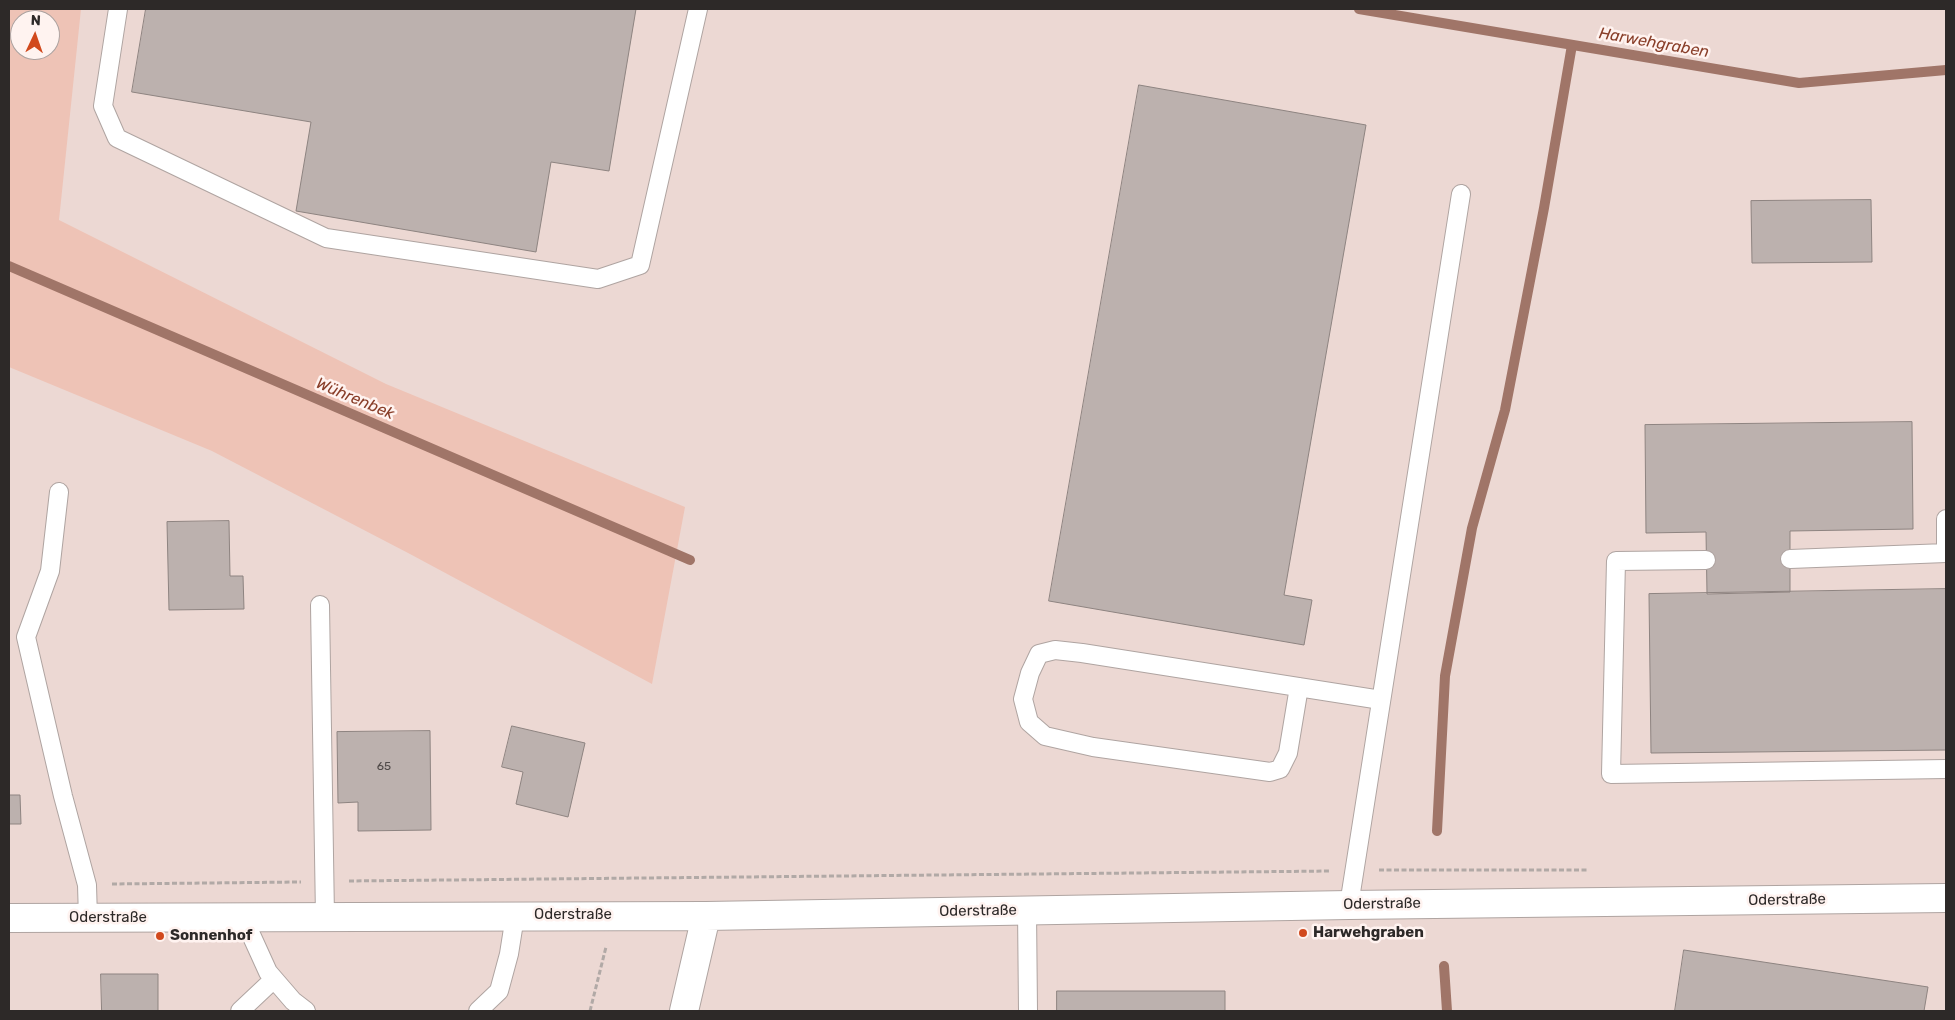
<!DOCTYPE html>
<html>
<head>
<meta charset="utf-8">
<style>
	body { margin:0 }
	#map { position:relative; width:1955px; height:1020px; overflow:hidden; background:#f1e6e2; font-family:Rubik,sans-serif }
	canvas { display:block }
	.frame { position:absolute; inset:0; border:10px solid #2d2928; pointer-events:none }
	.north { position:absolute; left:10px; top:10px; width:50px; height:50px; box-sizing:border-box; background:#fff3f0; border:1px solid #aba2a0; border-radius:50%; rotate:3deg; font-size:14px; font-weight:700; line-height:20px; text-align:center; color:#2d2928 }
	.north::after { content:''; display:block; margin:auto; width:18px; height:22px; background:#d1491d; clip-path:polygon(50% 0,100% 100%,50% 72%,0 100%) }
</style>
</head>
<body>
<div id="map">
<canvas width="1955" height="1020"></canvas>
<div class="frame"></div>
<div class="north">N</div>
</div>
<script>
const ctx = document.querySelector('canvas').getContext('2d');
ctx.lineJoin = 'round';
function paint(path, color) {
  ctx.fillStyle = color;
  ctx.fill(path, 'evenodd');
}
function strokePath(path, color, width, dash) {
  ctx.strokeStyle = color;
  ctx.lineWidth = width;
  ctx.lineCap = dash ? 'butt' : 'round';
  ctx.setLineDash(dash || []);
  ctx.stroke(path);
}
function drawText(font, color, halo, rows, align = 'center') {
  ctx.font = font + ' Rubik,sans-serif';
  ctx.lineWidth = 5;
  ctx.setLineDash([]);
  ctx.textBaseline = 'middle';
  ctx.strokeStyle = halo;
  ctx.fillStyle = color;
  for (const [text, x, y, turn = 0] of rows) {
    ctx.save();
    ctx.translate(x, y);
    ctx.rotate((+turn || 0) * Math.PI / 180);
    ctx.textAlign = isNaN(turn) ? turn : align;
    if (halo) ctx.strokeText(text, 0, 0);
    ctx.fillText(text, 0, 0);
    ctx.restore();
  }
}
const built = new Path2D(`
	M 9,9 L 1946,9 L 1946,1011 L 9,1011 ZM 20,20 L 50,20 L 50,50 L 20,50 Z`);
const green = new Path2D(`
	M 9,9 L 81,9 L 59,220 L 386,384 L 685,507 L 652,684 L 410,554 L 212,451 L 9,367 ZM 20,20 L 50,20 L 50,50 L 20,50 Z`);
const stream = new Path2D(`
	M 1359,9 L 1799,83 L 1946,70
	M 9,266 L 690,560
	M 1437,831 L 1445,676 L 1472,528 L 1505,410 L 1544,208 L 1572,45
	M 1444,966 L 1447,1011`);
const building = new Path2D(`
	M 146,9 L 636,9 L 609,171 L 551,162 L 536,252 L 296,211 L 311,122 L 132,92 Z
	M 1139,85 L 1366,125 L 1284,595 L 1312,600 L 1304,645 L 1049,601 Z
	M 1871,200 L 1872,262 L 1752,263 L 1751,201 Z
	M 1912,422 L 1913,529 L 1790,531 L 1790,592 L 1707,594 L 1706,532 L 1646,533 L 1645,425 Z
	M 229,521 L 230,576 L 243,576 L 244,609 L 169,610 L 167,522 Z
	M 1946,589 L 1946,750 L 1651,753 L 1649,594 Z
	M 512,726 L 585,743 L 568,817 L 516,804 L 523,772 L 502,767 Z
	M 430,731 L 431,830 L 358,831 L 358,802 L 338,803 L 337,732 Z
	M 9,795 L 20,795 L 21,824 L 9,824 Z
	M 1684,950 L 1928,987 L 1924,1011 L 1675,1011 Z
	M 101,974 L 158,974 L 158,1011 L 102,1011 Z
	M 1057,991 L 1225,991 L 1225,1011 L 1057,1011 Z`);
const path = new Path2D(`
	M 1379,870 L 1588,870
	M 349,881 L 1331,871
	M 112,884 L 301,882
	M 590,1011 L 606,947`);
const service = new Path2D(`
	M 118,9 L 103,106 L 117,138 L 326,238 L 598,279 L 640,265 L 698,9
	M 59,492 L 50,571 L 26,637 L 63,796 L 87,885 L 88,918
	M 1790,559 L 1946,553 L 1946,519
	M 1706,560 L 1616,561 L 1611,774 L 1946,769
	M 320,605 L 325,917
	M 1299,687 L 1288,753 L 1280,769 L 1270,772 L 1093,747 L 1045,736 L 1029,722 L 1023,699 L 1030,673 L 1039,654 L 1055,650 L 1082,653 L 1381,700
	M 1349,905 L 1461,194
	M 1027,910 L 1028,1011
	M 243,917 L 268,972 L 293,1001 L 306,1011
	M 240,1011 L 274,979
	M 478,1011 L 499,991 L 509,954 L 515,916`);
const minor = new Path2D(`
	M 9,918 L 706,916 L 1349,905 L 1946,898
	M 684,1011 L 706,916`);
const markers = [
	[1303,933,5,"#d1491d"],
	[160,936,5,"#d1491d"]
];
const numberNames = [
	["65",384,767]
];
const streetNames = [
	["Oderstraße",1787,900,-1],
	["Oderstraße",1382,904,-1],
	["Oderstraße",978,911,-1],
	["Oderstraße",573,915],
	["Oderstraße",108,918]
];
const poiNames = [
	["Harwehgraben",1313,933],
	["Sonnenhof",170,936]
];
const waterNames = [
	["Harwehgraben",1654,43,10],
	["Wührenbek",355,399,23]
];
paint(built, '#ecd8d3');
paint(green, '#eec3b6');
strokePath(stream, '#a07568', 10);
paint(building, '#bcb1ae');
strokePath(building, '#8e8481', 1);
strokePath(service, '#afa4a1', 20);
strokePath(minor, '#afa4a1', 30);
strokePath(path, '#b1a9a6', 3, [5, 2.5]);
strokePath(service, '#fff', 18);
strokePath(minor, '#fff', 28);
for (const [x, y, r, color] of markers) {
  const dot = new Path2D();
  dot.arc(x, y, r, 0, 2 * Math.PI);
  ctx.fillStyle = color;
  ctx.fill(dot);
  strokePath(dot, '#fff3f0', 2);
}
drawText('12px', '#514b4a', null, numberNames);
drawText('15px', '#2d2928', '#fff3f0', streetNames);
drawText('bold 15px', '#2d2928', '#fff3f0', poiNames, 'left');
drawText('italic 16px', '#893e29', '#fff3f0', waterNames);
</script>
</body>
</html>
